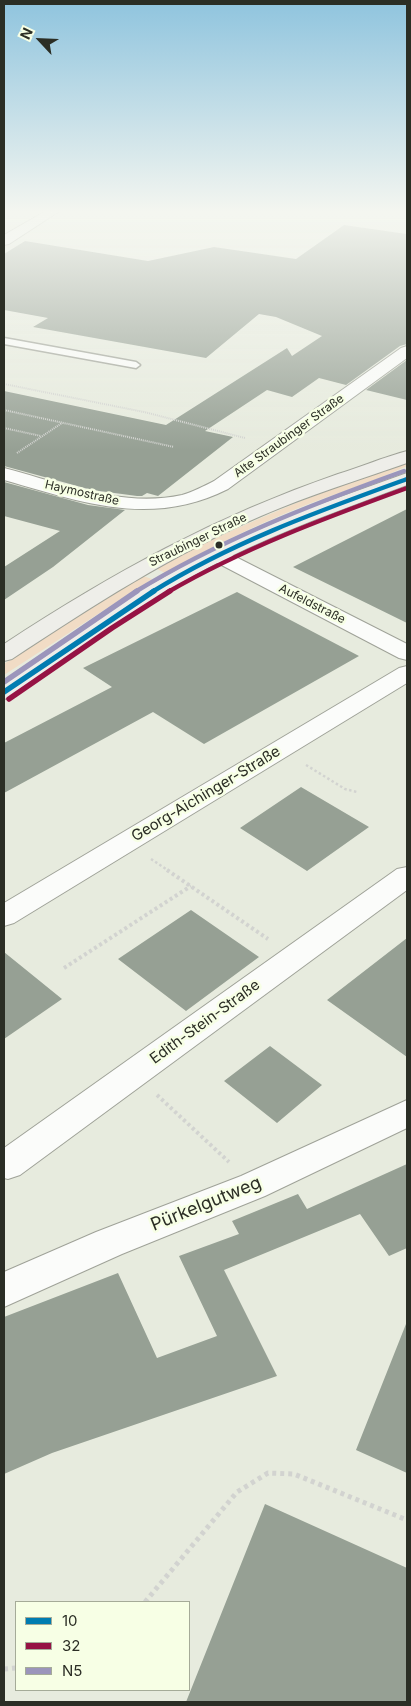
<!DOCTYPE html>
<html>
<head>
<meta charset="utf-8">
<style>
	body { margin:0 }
	#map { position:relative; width:411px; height:1706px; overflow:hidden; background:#e7ebde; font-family:Inter,sans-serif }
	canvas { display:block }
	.frame { position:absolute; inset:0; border:5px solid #2b2e25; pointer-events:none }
	.legend { position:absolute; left:15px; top:1601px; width:175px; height:90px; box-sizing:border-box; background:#f7ffe5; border:1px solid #a5ab98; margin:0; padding:6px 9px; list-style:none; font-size:15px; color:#2b2e25 }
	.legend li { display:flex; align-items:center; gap:10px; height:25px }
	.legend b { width:25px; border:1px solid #a5ab98 }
	.north { position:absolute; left:15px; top:15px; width:50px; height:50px; -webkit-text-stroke:4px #f7ffe5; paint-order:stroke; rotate:295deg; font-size:14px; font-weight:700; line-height:20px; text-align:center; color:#2b2e25 }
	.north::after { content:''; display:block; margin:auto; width:18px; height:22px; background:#2b2e25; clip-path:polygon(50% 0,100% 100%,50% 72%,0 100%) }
</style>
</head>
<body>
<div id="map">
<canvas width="411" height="1706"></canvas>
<div class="frame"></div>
<ul class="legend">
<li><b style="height:6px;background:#007cb1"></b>10</li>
<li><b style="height:6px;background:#961244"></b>32</li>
<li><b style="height:6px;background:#9b95bb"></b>N5</li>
</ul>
<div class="north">N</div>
</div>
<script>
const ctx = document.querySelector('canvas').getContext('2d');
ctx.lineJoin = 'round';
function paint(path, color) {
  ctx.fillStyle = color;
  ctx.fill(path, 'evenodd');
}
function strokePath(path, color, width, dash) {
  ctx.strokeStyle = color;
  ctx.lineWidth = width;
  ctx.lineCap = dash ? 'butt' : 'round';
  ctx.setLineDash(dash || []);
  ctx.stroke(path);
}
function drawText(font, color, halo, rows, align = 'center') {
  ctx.font = font + ' Inter,sans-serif';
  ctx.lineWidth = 5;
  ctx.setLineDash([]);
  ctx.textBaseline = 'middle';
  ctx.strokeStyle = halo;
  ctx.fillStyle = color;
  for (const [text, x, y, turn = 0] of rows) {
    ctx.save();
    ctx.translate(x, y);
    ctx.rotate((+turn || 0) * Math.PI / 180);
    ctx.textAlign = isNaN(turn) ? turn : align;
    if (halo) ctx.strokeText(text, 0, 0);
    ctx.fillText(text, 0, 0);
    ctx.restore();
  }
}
const green = new Path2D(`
	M 404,463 L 407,466 C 372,483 333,494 296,509 C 251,527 208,549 165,573 L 155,568 C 237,526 316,493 404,463 Z
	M 143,576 L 152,579 L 4,675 L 4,664 L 92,606 Z`);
const building = new Path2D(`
	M 344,225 L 407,234 L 407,344 L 400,346 L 346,385 L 319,378 L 292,397 L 267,390 L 205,431 L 233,437 L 158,496 L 147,493 L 142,496 L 137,496 L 92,490 L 4,466 L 4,391 L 166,425 L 287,348 L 292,356 L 322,336 L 276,317 L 259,314 L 206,358 L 33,327 L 48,318 L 4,310 L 4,254 L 25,241 L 148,261 L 214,247 L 296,259 Z
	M 407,360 L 407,400 L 366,390 Z
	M 4,482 L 88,505 L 125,510 L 53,567 L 4,600 L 4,567 L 60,531 L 4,516 Z
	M 407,509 L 407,623 L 293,567 Z
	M 237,592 L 359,656 L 204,744 L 153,712 L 4,793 L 4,743 L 112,687 L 83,668 Z
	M 301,787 L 369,827 L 307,871 L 240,828 Z
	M 191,910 L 259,957 L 186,1011 L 118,959 Z
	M 407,938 L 407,1057 L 327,1000 Z
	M 4,952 L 62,999 L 4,1039 Z
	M 270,1046 L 322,1085 L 277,1123 L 224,1081 Z
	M 407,1164 L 407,1248 L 389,1256 L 360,1214 L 224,1270 L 277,1376 L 52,1453 L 4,1474 L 4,1317 L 118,1273 L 157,1358 L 217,1336 L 179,1256 L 239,1234 L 232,1221 L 298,1194 L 307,1209 Z
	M 406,1324 L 407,1324 L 407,1473 L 356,1450 Z
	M 265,1504 L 407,1568 L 407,1702 L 186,1702 Z`);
const pathFar3 = new Path2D(`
	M 4,384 L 144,412 L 245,438
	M 4,410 L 174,447
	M 4,428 L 41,436
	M 17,453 L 62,423`);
const pathFar2 = new Path2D(`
	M 306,765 L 345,789 L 357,792
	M 151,859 L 169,871`);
const pathFar1 = new Path2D(`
	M 167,870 L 268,939
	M 64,968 L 191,886
	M 157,1095 L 229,1162`);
const path = new Path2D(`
	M 145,1602 L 237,1492 L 268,1473 L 294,1474 L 407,1520
	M 4,1669 L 16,1668`);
const lane = new Path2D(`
	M 4,338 L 136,362 L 140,365 L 136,368 L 4,344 Z`);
const street = new Path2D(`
	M 44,212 L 58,212 L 9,244 L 4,245 L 4,235 Z
	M 407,346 L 407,358 L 228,489 C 151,528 81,502 4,480 L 4,468 C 62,483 121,508 182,495 C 193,492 204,486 214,481 L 401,348 Z
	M 217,549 L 224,551 L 407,644 L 407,660 L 399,658 L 210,559 L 207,555 L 210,551 Z
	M 407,666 L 407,683 L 14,923 L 4,926 L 4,903 L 399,668 Z
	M 407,867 L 407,890 L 20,1175 L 8,1179 L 4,1178 L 4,1148 L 397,869 Z
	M 407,1100 L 407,1128 L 265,1196 L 122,1254 L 4,1307 L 4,1272 L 96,1232 L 241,1176 Z`);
const secondary = new Path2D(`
	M 407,451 L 407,463 C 359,480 309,495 261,516 C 173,554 92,606 12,659 L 4,661 L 4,644 C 112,573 216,516 338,474 C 361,467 384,457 407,451 Z
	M 407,473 L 407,485 C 346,508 283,530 225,559 C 149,597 82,649 12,697 L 4,699 L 4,681 L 127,598 L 210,551 L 304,510 Z`);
const bus1Far1 = new Path2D(`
	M 152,592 C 232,542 319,511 407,479`);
const bus1 = new Path2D(`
	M 4,692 L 154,591`);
const bus2Far1 = new Path2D(`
	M 168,592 C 244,548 325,518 407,488`);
const bus2 = new Path2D(`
	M 9,699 L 112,628 L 170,591`);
const bus3Far1 = new Path2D(`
	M 135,592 C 220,540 310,505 404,471`);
const bus3 = new Path2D(`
	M 4,682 L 137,591`);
const markers = [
	[219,545,4.5,"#2b2e25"]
];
const farStreetnames = [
	["Alte Straubinger Straße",289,436,-36],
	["Haymostraße",82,493,13],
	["Straubinger Straße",198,540,-26],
	["Aufeldstraße",312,604,27]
];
const streetNames = [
	["Georg-Aichinger-Straße",206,794,-31],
	["Edith-Stein-Straße",205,1022,-36]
];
const nearStreetnames = [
	["Pürkelgutweg",206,1204,-22]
];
paint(green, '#f1dcc5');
paint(building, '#96a094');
strokePath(lane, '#9fa298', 3);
strokePath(street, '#9fa298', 2);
strokePath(secondary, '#9fa298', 2);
strokePath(pathFar3, '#d2d3d0', 2, [1, 1]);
strokePath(pathFar2, '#d2d3d0', 2.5, [2.5, 2.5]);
strokePath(pathFar1, '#d2d3d0', 4, [3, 3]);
strokePath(path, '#d2d3d0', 5, [4, 4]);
paint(lane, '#fbfcfa');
paint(street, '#fbfcfa');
paint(secondary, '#eeeee9');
strokePath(bus1Far1, '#007cb1', 4.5);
strokePath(bus1, '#007cb1', 5.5);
strokePath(bus2Far1, '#961244', 4.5);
strokePath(bus2, '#961244', 5.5);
strokePath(bus3Far1, '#9b95bb', 4.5);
strokePath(bus3, '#9b95bb', 5.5);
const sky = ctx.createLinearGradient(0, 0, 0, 450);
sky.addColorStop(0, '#8fc4de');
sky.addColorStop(0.47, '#f4f6f0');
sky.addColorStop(1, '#f4f6f000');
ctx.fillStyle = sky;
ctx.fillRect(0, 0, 411, 450);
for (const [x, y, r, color] of markers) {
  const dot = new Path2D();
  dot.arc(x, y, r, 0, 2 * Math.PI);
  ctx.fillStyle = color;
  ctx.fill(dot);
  strokePath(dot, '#f7ffe5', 2);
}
drawText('12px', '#2b2e25', '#f7ffe5', farStreetnames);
drawText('15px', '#2b2e25', '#f7ffe5', streetNames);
drawText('18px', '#2b2e25', '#f7ffe5', nearStreetnames);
</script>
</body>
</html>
